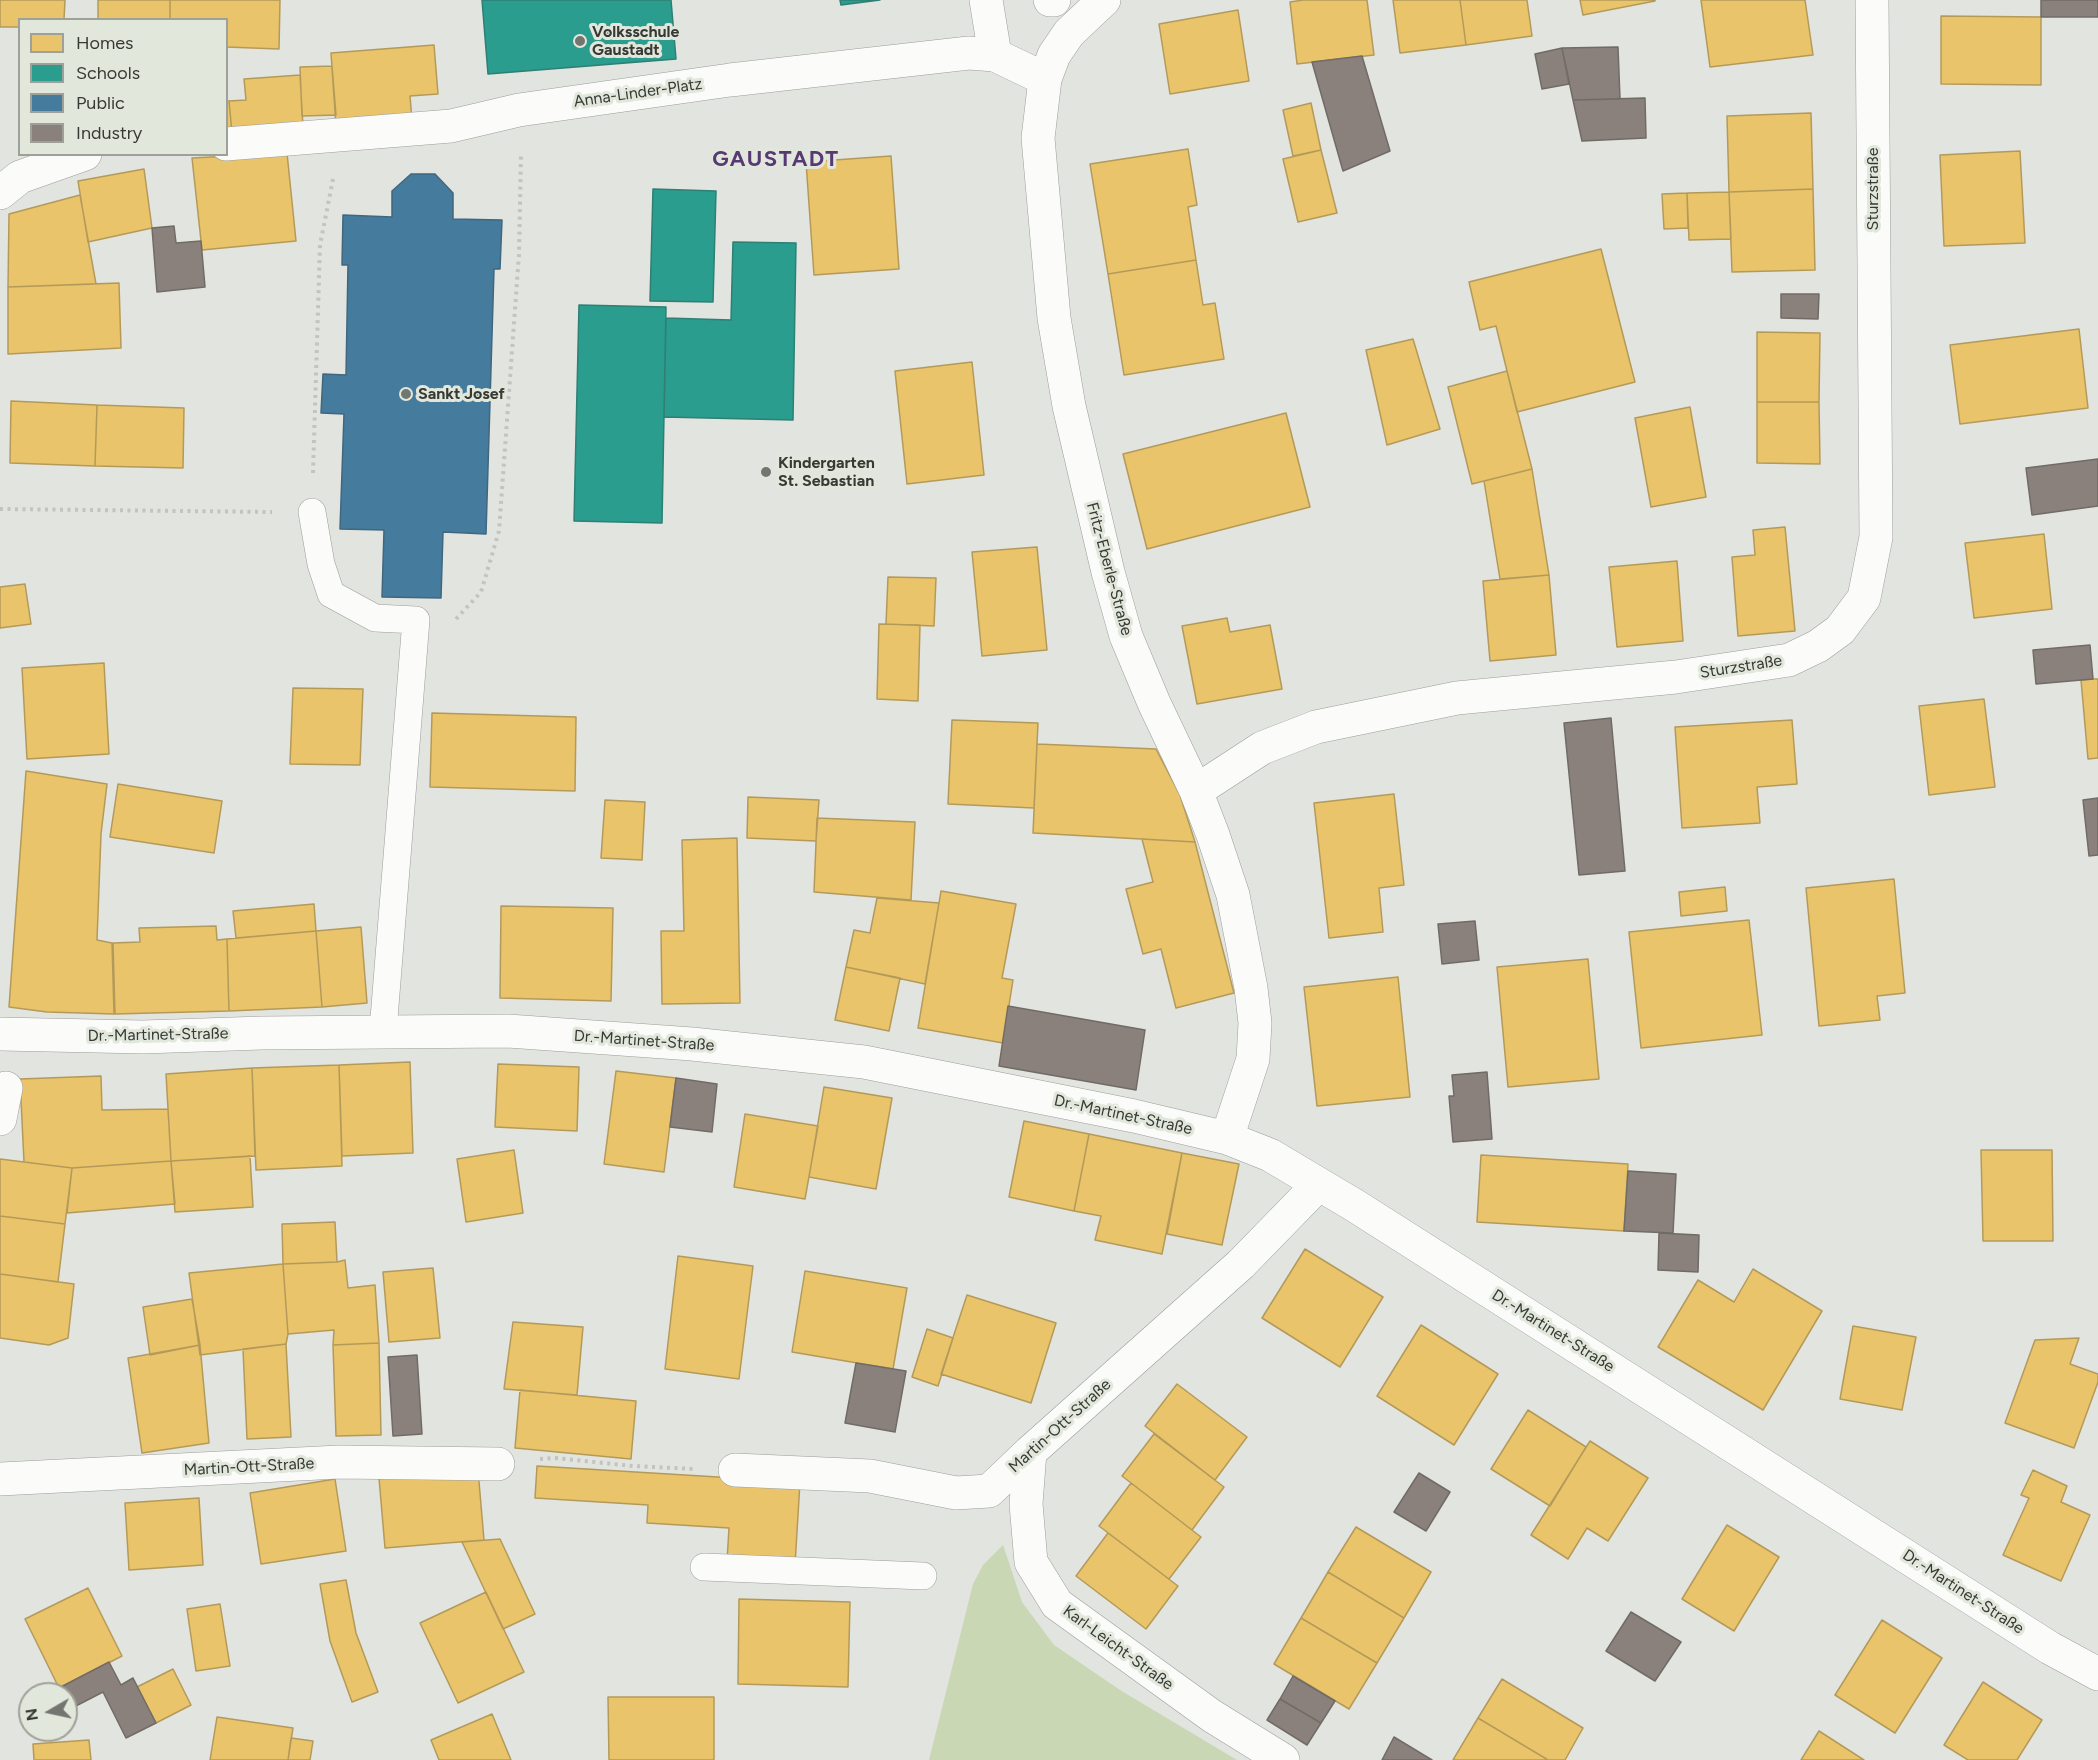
<!DOCTYPE html>
<html>
<head>
<meta charset="utf-8">
<style>
	body { margin:0 }
	#map { position:relative; width:2098px; height:1760px; overflow:hidden; background:#e2e4df; font-family:Figtree,sans-serif }
	canvas { display:block }
	.legend { position:absolute; left:18px; top:18px; width:210px; height:138px; box-sizing:border-box; background:#e2e7dc; border:2px solid #9ea199; margin:0; padding:8px 10px; list-style:none; font-size:18px; color:#373934 }
	.legend li { display:flex; align-items:center; gap:12px; height:30px }
	.legend b { width:30px; border:2px solid #9ea199 }
	.north { position:absolute; left:18px; top:1682px; width:60px; height:60px; box-sizing:border-box; background:#e2e7dc; border:2px solid #9ea199; border-radius:50%; rotate:261deg; font-size:16px; font-weight:700; line-height:24px; text-align:center; color:#373934 }
	.north::after { content:''; display:block; margin:auto; width:21px; height:27px; background:#737570; clip-path:polygon(50% 0,100% 100%,50% 72%,0 100%) }
</style>
</head>
<body>
<div id="map">
<canvas width="2098" height="1760"></canvas>
<ul class="legend">
<li><b style="height:16px;background:#e9c46a"></b>Homes</li>
<li><b style="height:16px;background:#2a9d8f"></b>Schools</li>
<li><b style="height:16px;background:#457b9d"></b>Public</li>
<li><b style="height:16px;background:#8a817c"></b>Industry</li>
</ul>
<div class="north">N</div>
</div>
<script>
const ctx = document.querySelector('canvas').getContext('2d');
ctx.lineJoin = 'round';
function paint(path, color) {
  ctx.fillStyle = color;
  ctx.fill(path, 'evenodd');
}
function strokePath(path, color, width, dash) {
  ctx.strokeStyle = color;
  ctx.lineWidth = width;
  ctx.lineCap = dash ? 'butt' : 'round';
  ctx.setLineDash(dash || []);
  ctx.stroke(path);
}
function drawText(font, color, halo, rows, align = 'center') {
  ctx.font = font + ' Figtree,sans-serif';
  ctx.lineWidth = 6;
  ctx.setLineDash([]);
  ctx.textBaseline = 'middle';
  ctx.strokeStyle = halo;
  ctx.fillStyle = color;
  for (const [text, x, y, turn = 0] of rows) {
    ctx.save();
    ctx.translate(x, y);
    ctx.rotate((+turn || 0) * Math.PI / 180);
    ctx.textAlign = isNaN(turn) ? turn : align;
    if (halo) ctx.strokeText(text, 0, 0);
    ctx.fillText(text, 0, 0);
    ctx.restore();
  }
}
const green = new Path2D(`
	M 1003,1545 L 1022,1602 L 1054,1645 L 1120,1690 L 1237,1760 L 929,1760 L 973,1584 L 983,1565 Z`);
const homes = new Path2D(`
	M 0,0 L 65,0 L 64,20 L 20,20 L 20,27 L 0,27 Z
	M 98,0 L 170,0 L 170,20 L 98,20 Z
	M 170,0 L 280,0 L 279,49 L 226,47 L 226,20 L 170,20 Z
	M 1303,0 L 1367,0 L 1374,55 L 1297,64 L 1290,2 Z
	M 1393,0 L 1460,0 L 1466,45 L 1400,53 Z
	M 1460,0 L 1527,0 L 1532,36 L 1466,45 Z
	M 1580,0 L 1655,0 L 1655,1 L 1583,15 Z
	M 1701,0 L 1805,0 L 1813,55 L 1710,67 Z
	M 1238,10 L 1249,81 L 1170,94 L 1159,24 Z
	M 1941,16 L 2041,17 L 2041,85 L 1941,84 Z
	M 434,45 L 438,94 L 410,96 L 412,120 L 336,126 L 331,53 Z
	M 332,66 L 336,115 L 302,116 L 300,67 Z
	M 300,75 L 303,127 L 232,133 L 229,101 L 246,100 L 244,79 Z
	M 226,101 L 229,101 L 232,133 L 226,133 Z
	M 1311,103 L 1321,150 L 1293,156 L 1283,110 Z
	M 1811,113 L 1813,189 L 1729,192 L 1727,116 Z
	M 1188,149 L 1197,205 L 1188,207 L 1196,260 L 1108,274 L 1090,164 Z
	M 1321,150 L 1337,213 L 1298,222 L 1283,159 Z
	M 2020,151 L 2025,243 L 1944,246 L 1940,155 Z
	M 287,153 L 296,241 L 202,250 L 192,158 Z
	M 891,156 L 899,269 L 814,275 L 806,162 Z
	M 144,169 L 152,228 L 88,242 L 78,181 Z
	M 1813,189 L 1815,270 L 1732,272 L 1729,192 Z
	M 1729,192 L 1731,239 L 1689,240 L 1687,193 Z
	M 1687,193 L 1688,228 L 1664,229 L 1662,194 Z
	M 80,195 L 96,284 L 8,287 L 9,214 Z
	M 1601,249 L 1635,382 L 1517,412 L 1496,326 L 1480,330 L 1469,282 Z
	M 1196,260 L 1203,305 L 1215,303 L 1224,359 L 1124,375 L 1108,274 Z
	M 119,283 L 121,348 L 8,354 L 8,287 Z
	M 2079,329 L 2088,408 L 1960,424 L 1950,345 Z
	M 1757,332 L 1820,333 L 1819,402 L 1757,402 Z
	M 1413,339 L 1440,429 L 1387,445 L 1366,350 Z
	M 972,362 L 984,475 L 907,484 L 895,371 Z
	M 1507,371 L 1532,469 L 1472,484 L 1448,387 Z
	M 11,401 L 97,405 L 95,466 L 10,463 Z
	M 1757,402 L 1819,402 L 1820,464 L 1757,463 Z
	M 97,405 L 184,408 L 183,468 L 95,466 Z
	M 1690,407 L 1706,497 L 1651,507 L 1635,418 Z
	M 1286,413 L 1310,507 L 1147,549 L 1123,454 Z
	M 1532,469 L 1549,575 L 1500,579 L 1484,481 Z
	M 1785,527 L 1795,631 L 1738,636 L 1732,557 L 1755,555 L 1753,530 Z
	M 2044,534 L 2052,609 L 1974,618 L 1965,543 Z
	M 1037,547 L 1047,650 L 982,656 L 972,552 Z
	M 1677,561 L 1683,641 L 1617,647 L 1609,567 Z
	M 1549,575 L 1556,655 L 1490,661 L 1483,581 Z
	M 888,577 L 936,578 L 934,626 L 886,624 Z
	M 25,584 L 31,624 L 0,628 L 0,587 Z
	M 1227,618 L 1230,632 L 1270,625 L 1282,689 L 1197,704 L 1182,626 Z
	M 879,624 L 920,625 L 918,701 L 877,699 Z
	M 104,663 L 109,754 L 27,759 L 22,668 Z
	M 2093,679 L 2098,679 L 2098,758 L 2088,759 L 2081,680 Z
	M 293,688 L 363,689 L 360,765 L 290,764 Z
	M 1984,699 L 1995,787 L 1929,795 L 1919,706 Z
	M 432,713 L 576,717 L 575,791 L 430,787 Z
	M 952,720 L 1038,723 L 1034,808 L 948,804 Z
	M 1792,720 L 1797,784 L 1757,787 L 1760,823 L 1682,828 L 1675,727 Z
	M 1037,744 L 1156,749 L 1180,795 L 1195,842 L 1033,833 Z
	M 26,771 L 107,784 L 101,834 L 97,940 L 112,943 L 114,1014 L 47,1012 L 9,1007 Z
	M 118,784 L 222,801 L 214,853 L 110,837 Z
	M 1394,794 L 1404,885 L 1379,888 L 1383,932 L 1329,938 L 1314,803 Z
	M 748,797 L 819,800 L 816,841 L 747,838 Z
	M 605,800 L 645,802 L 642,860 L 601,858 Z
	M 817,818 L 915,822 L 911,900 L 814,892 Z
	M 737,838 L 740,1003 L 662,1004 L 661,931 L 684,931 L 682,840 Z
	M 1142,839 L 1195,842 L 1234,993 L 1176,1008 L 1161,949 L 1143,954 L 1126,889 L 1153,882 Z
	M 1894,879 L 1905,993 L 1877,996 L 1880,1020 L 1819,1026 L 1806,888 Z
	M 1725,887 L 1727,911 L 1681,916 L 1679,892 Z
	M 941,891 L 1016,904 L 1002,978 L 1013,980 L 1003,1043 L 918,1028 Z
	M 877,898 L 939,903 L 925,984 L 846,967 L 854,930 L 870,933 Z
	M 314,904 L 316,931 L 236,938 L 233,911 Z
	M 501,906 L 613,908 L 611,1001 L 500,998 Z
	M 1749,920 L 1762,1035 L 1641,1048 L 1629,932 Z
	M 216,926 L 217,940 L 227,939 L 229,1011 L 115,1014 L 113,943 L 140,942 L 139,928 Z
	M 361,927 L 367,1003 L 322,1007 L 316,931 Z
	M 316,931 L 322,1007 L 229,1011 L 227,939 Z
	M 1588,959 L 1599,1079 L 1508,1087 L 1497,967 Z
	M 846,967 L 900,978 L 889,1031 L 835,1020 Z
	M 1398,977 L 1410,1097 L 1317,1106 L 1304,987 Z
	M 410,1062 L 413,1153 L 342,1156 L 339,1065 Z
	M 498,1064 L 579,1067 L 577,1131 L 495,1127 Z
	M 339,1065 L 342,1166 L 256,1170 L 252,1068 Z
	M 252,1068 L 255,1156 L 171,1161 L 166,1074 Z
	M 616,1071 L 676,1078 L 664,1172 L 604,1164 Z
	M 101,1076 L 102,1110 L 168,1109 L 171,1161 L 72,1168 L 24,1162 L 20,1079 Z
	M 824,1087 L 892,1098 L 876,1189 L 809,1177 Z
	M 745,1114 L 818,1126 L 805,1199 L 734,1187 Z
	M 1024,1121 L 1089,1134 L 1074,1211 L 1009,1197 Z
	M 1089,1134 L 1182,1153 L 1162,1254 L 1095,1240 L 1101,1216 L 1074,1211 Z
	M 514,1150 L 523,1213 L 466,1222 L 457,1159 Z
	M 1981,1150 L 2052,1150 L 2053,1241 L 1983,1241 Z
	M 1182,1153 L 1239,1164 L 1222,1245 L 1167,1234 Z
	M 1481,1155 L 1628,1164 L 1624,1231 L 1477,1222 Z
	M 250,1156 L 253,1207 L 175,1212 L 171,1161 Z
	M 0,1159 L 72,1168 L 65,1224 L 0,1216 Z
	M 171,1161 L 175,1204 L 67,1213 L 72,1168 Z
	M 0,1216 L 65,1224 L 58,1282 L 0,1274 Z
	M 335,1222 L 337,1262 L 283,1264 L 282,1224 Z
	M 1305,1249 L 1383,1297 L 1340,1367 L 1262,1318 Z
	M 678,1256 L 753,1266 L 739,1379 L 665,1369 Z
	M 345,1260 L 348,1288 L 375,1285 L 379,1343 L 333,1345 L 334,1330 L 288,1334 L 283,1264 L 337,1262 Z
	M 283,1264 L 288,1334 L 286,1344 L 200,1355 L 189,1273 Z
	M 433,1268 L 440,1338 L 389,1342 L 383,1272 Z
	M 1753,1269 L 1822,1311 L 1763,1410 L 1658,1347 L 1698,1280 L 1734,1302 Z
	M 805,1271 L 907,1288 L 893,1369 L 792,1352 Z
	M 0,1274 L 74,1284 L 68,1338 L 49,1345 L 0,1338 Z
	M 967,1295 L 1056,1323 L 1031,1403 L 941,1374 Z
	M 192,1299 L 200,1345 L 150,1355 L 143,1307 Z
	M 513,1322 L 583,1327 L 577,1395 L 504,1389 Z
	M 1421,1325 L 1498,1374 L 1454,1445 L 1377,1396 Z
	M 1853,1326 L 1916,1337 L 1902,1410 L 1840,1399 Z
	M 927,1329 L 953,1338 L 938,1386 L 912,1377 Z
	M 2079,1338 L 2070,1364 L 2098,1374 L 2098,1382 L 2074,1448 L 2005,1423 L 2035,1340 Z
	M 379,1343 L 381,1435 L 336,1436 L 333,1345 Z
	M 286,1344 L 291,1437 L 247,1439 L 243,1349 Z
	M 200,1345 L 209,1443 L 142,1453 L 128,1358 Z
	M 1177,1384 L 1247,1437 L 1215,1480 L 1145,1426 Z
	M 520,1390 L 636,1401 L 631,1459 L 515,1448 Z
	M 1528,1410 L 1586,1447 L 1550,1506 L 1491,1469 Z
	M 1154,1434 L 1224,1487 L 1192,1530 L 1122,1476 Z
	M 1590,1441 L 1648,1478 L 1608,1541 L 1587,1528 L 1568,1559 L 1531,1535 Z
	M 537,1466 L 800,1482 L 795,1565 L 727,1561 L 729,1528 L 647,1523 L 648,1505 L 535,1498 Z
	M 478,1470 L 484,1540 L 385,1548 L 379,1478 Z
	M 2033,1470 L 2067,1486 L 2061,1502 L 2090,1515 L 2061,1581 L 2003,1555 L 2029,1498 L 2021,1495 Z
	M 335,1479 L 346,1551 L 261,1564 L 250,1493 Z
	M 1131,1483 L 1201,1537 L 1169,1579 L 1099,1526 Z
	M 199,1498 L 203,1565 L 129,1570 L 125,1503 Z
	M 1727,1525 L 1779,1557 L 1734,1631 L 1682,1599 Z
	M 1356,1527 L 1431,1572 L 1404,1618 L 1328,1572 Z
	M 1108,1533 L 1178,1586 L 1146,1629 L 1076,1576 Z
	M 500,1539 L 535,1614 L 503,1629 L 462,1542 Z
	M 1328,1572 L 1404,1618 L 1377,1663 L 1301,1618 Z
	M 346,1580 L 356,1633 L 378,1692 L 352,1702 L 330,1641 L 320,1584 Z
	M 88,1588 L 122,1656 L 59,1688 L 25,1619 Z
	M 486,1592 L 524,1672 L 458,1703 L 420,1623 Z
	M 739,1599 L 850,1602 L 848,1687 L 738,1684 Z
	M 220,1604 L 230,1666 L 196,1671 L 187,1609 Z
	M 1301,1618 L 1377,1663 L 1349,1709 L 1274,1664 Z
	M 1882,1620 L 1942,1658 L 1895,1733 L 1835,1695 Z
	M 173,1669 L 191,1705 L 156,1723 L 137,1687 Z
	M 1502,1679 L 1583,1728 L 1565,1760 L 1548,1760 L 1478,1718 Z
	M 1983,1682 L 2042,1720 L 2017,1760 L 1968,1760 L 1944,1745 Z
	M 608,1697 L 714,1697 L 714,1760 L 609,1760 Z
	M 492,1714 L 511,1760 L 439,1760 L 431,1740 Z
	M 217,1717 L 293,1728 L 288,1760 L 210,1760 Z
	M 1478,1718 L 1548,1760 L 1453,1760 Z
	M 1819,1731 L 1864,1760 L 1801,1760 Z
	M 291,1738 L 313,1741 L 310,1760 L 288,1760 Z
	M 89,1740 L 91,1760 L 34,1760 L 33,1744 Z`);
const schools = new Path2D(`
	M 482,0 L 671,0 L 676,59 L 488,74 Z
	M 840,0 L 880,0 L 841,5 Z
	M 653,189 L 716,191 L 713,302 L 650,301 Z
	M 733,242 L 796,243 L 793,420 L 664,417 L 666,318 L 731,320 Z
	M 579,305 L 666,307 L 662,523 L 574,521 Z`);
const public = new Path2D(`
	M 411,174 L 435,174 L 453,193 L 453,219 L 502,220 L 500,269 L 494,269 L 486,534 L 443,532 L 441,598 L 382,597 L 384,530 L 340,529 L 344,414 L 321,413 L 323,374 L 346,375 L 348,265 L 342,265 L 343,215 L 392,217 L 392,191 Z`);
const industry = new Path2D(`
	M 2041,0 L 2098,0 L 2098,17 L 2041,17 Z
	M 1618,47 L 1620,99 L 1573,100 L 1562,48 Z
	M 1562,48 L 1569,84 L 1542,89 L 1535,54 Z
	M 1362,56 L 1390,151 L 1343,171 L 1312,62 Z
	M 1645,98 L 1646,138 L 1582,141 L 1573,100 Z
	M 174,226 L 176,243 L 201,241 L 205,287 L 157,292 L 152,228 Z
	M 1781,294 L 1819,294 L 1818,319 L 1781,318 Z
	M 2098,459 L 2098,506 L 2032,515 L 2026,468 Z
	M 2090,645 L 2093,679 L 2036,684 L 2033,650 Z
	M 1611,718 L 1625,871 L 1579,875 L 1564,723 Z
	M 2098,798 L 2098,855 L 2089,856 L 2083,800 Z
	M 1475,921 L 1479,960 L 1442,964 L 1438,924 Z
	M 1008,1006 L 1145,1030 L 1136,1090 L 999,1066 Z
	M 1487,1072 L 1492,1139 L 1453,1142 L 1449,1096 L 1454,1096 L 1452,1075 Z
	M 676,1078 L 717,1084 L 712,1132 L 670,1127 Z
	M 1628,1171 L 1676,1174 L 1673,1233 L 1624,1231 Z
	M 1659,1233 L 1699,1235 L 1698,1272 L 1658,1270 Z
	M 417,1355 L 422,1434 L 393,1436 L 388,1357 Z
	M 856,1363 L 906,1371 L 895,1432 L 845,1423 Z
	M 1419,1473 L 1450,1492 L 1426,1531 L 1394,1512 Z
	M 1631,1612 L 1681,1642 L 1655,1681 L 1606,1651 Z
	M 109,1662 L 121,1685 L 133,1678 L 156,1723 L 126,1738 L 103,1692 L 70,1709 L 66,1702 L 66,1694 L 62,1694 L 59,1688 Z
	M 1293,1676 L 1335,1701 L 1321,1723 L 1280,1699 Z
	M 1280,1699 L 1321,1723 L 1307,1745 L 1267,1720 Z
	M 1394,1737 L 1432,1760 L 1382,1760 Z`);
const path = new Path2D(`
	M 313,473 L 320,245 L 333,179
	M 0,509 L 272,512
	M 456,619 L 481,592 L 499,531 L 519,254 L 521,153
	M 540,1459 L 555,1458 L 633,1466 L 694,1469`);
const lane = new Path2D(`
	M 312,512 L 321,564 L 331,594 L 375,618 L 416,620 L 383,1031
	M 704,1567 L 923,1576`);
const street = new Path2D(`
	M 986,0 L 995,55
	M 1050,0 L 1054,0
	M 1104,0 L 1069,33 L 1054,55 L 1045,79 L 1038,138 L 1054,318 L 1069,406 L 1108,572 L 1126,636 L 1154,703 L 1196,791 L 1213,835 L 1233,895 L 1251,988 L 1255,1023 L 1253,1059 L 1227,1138
	M 226,144 L 451,126 L 519,110 L 730,80 L 969,53 L 995,55 L 1045,79
	M 0,193 L 20,177 L 85,154
	M 1196,791 L 1262,748 L 1316,727 L 1457,698 L 1676,677 L 1789,660 L 1818,646 L 1840,630 L 1864,598 L 1876,537 L 1872,0
	M 0,1034 L 143,1037 L 262,1033 L 508,1031 L 692,1044 L 864,1062 L 1134,1116 L 1227,1138 L 1270,1155 L 1354,1205 L 2050,1648 L 2098,1674
	M 0,1119 L 6,1088
	M 1030,1452 L 1026,1504 L 1031,1562 L 1057,1604 L 1212,1716 L 1283,1760
	M 735,1470 L 870,1476 L 956,1493 L 989,1491 L 1030,1452 L 1241,1264 L 1318,1185
	M 0,1479 L 339,1462 L 498,1464`);
const markers = [
	[580,41,6,"#737570"],
	[406,394,6,"#737570"],
	[766,472,6,"#737570"]
];
const poiNames = [
	["Volksschule",592,32],
	["Gaustadt",592,50],
	["Sankt Josef",418,394],
	["Kindergarten",778,463],
	["St. Sebastian",778,481]
];
const streetNames = [
	["Anna-Linder-Platz",638,93,-8],
	["Sturzstraße",1873,189,-90],
	["Fritz-Eberle-Straße",1109,569,75],
	["Sturzstraße",1741,667,-9],
	["Dr.-Martinet-Straße",158,1035,-1],
	["Dr.-Martinet-Straße",644,1041,4],
	["Dr.-Martinet-Straße",1123,1115,12],
	["Dr.-Martinet-Straße",1553,1331,32],
	["Martin-Ott-Straße",1060,1426,-42],
	["Martin-Ott-Straße",249,1467,-3],
	["Dr.-Martinet-Straße",1963,1592,33],
	["Karl-Leicht-Straße",1118,1648,36]
];
const districtNames = [
	["GAUSTADT",776,160]
];
paint(green, '#c9d7b5');
paint(homes, '#e9c46a');
strokePath(homes, '#b49a5a', 1.5);
paint(schools, '#2a9d8f');
strokePath(schools, '#2e7f74', 1.5);
paint(public, '#457b9d');
strokePath(public, '#41677e', 1.5);
paint(industry, '#8a817c');
strokePath(industry, '#716b66', 1.5);
strokePath(lane, '#9b9d99', 28);
strokePath(street, '#9b9d99', 34);
strokePath(path, '#c3c3c1', 4, [3, 4.5]);
strokePath(lane, '#fbfbfa', 27);
strokePath(street, '#fbfbfa', 33);
for (const [x, y, r, color] of markers) {
  const dot = new Path2D();
  dot.arc(x, y, r, 0, 2 * Math.PI);
  ctx.fillStyle = color;
  ctx.fill(dot);
  strokePath(dot, '#e2e7dc', 2);
}
drawText('bold 16px', '#373934', '#e2e7dc', poiNames, 'left');
drawText('16px', '#373934', '#e2e7dc', streetNames);
ctx.letterSpacing = '1.5px';
drawText('bold 22px', '#583974', '#e2e7dc', districtNames);
ctx.letterSpacing = '0px';
</script>
</body>
</html>
